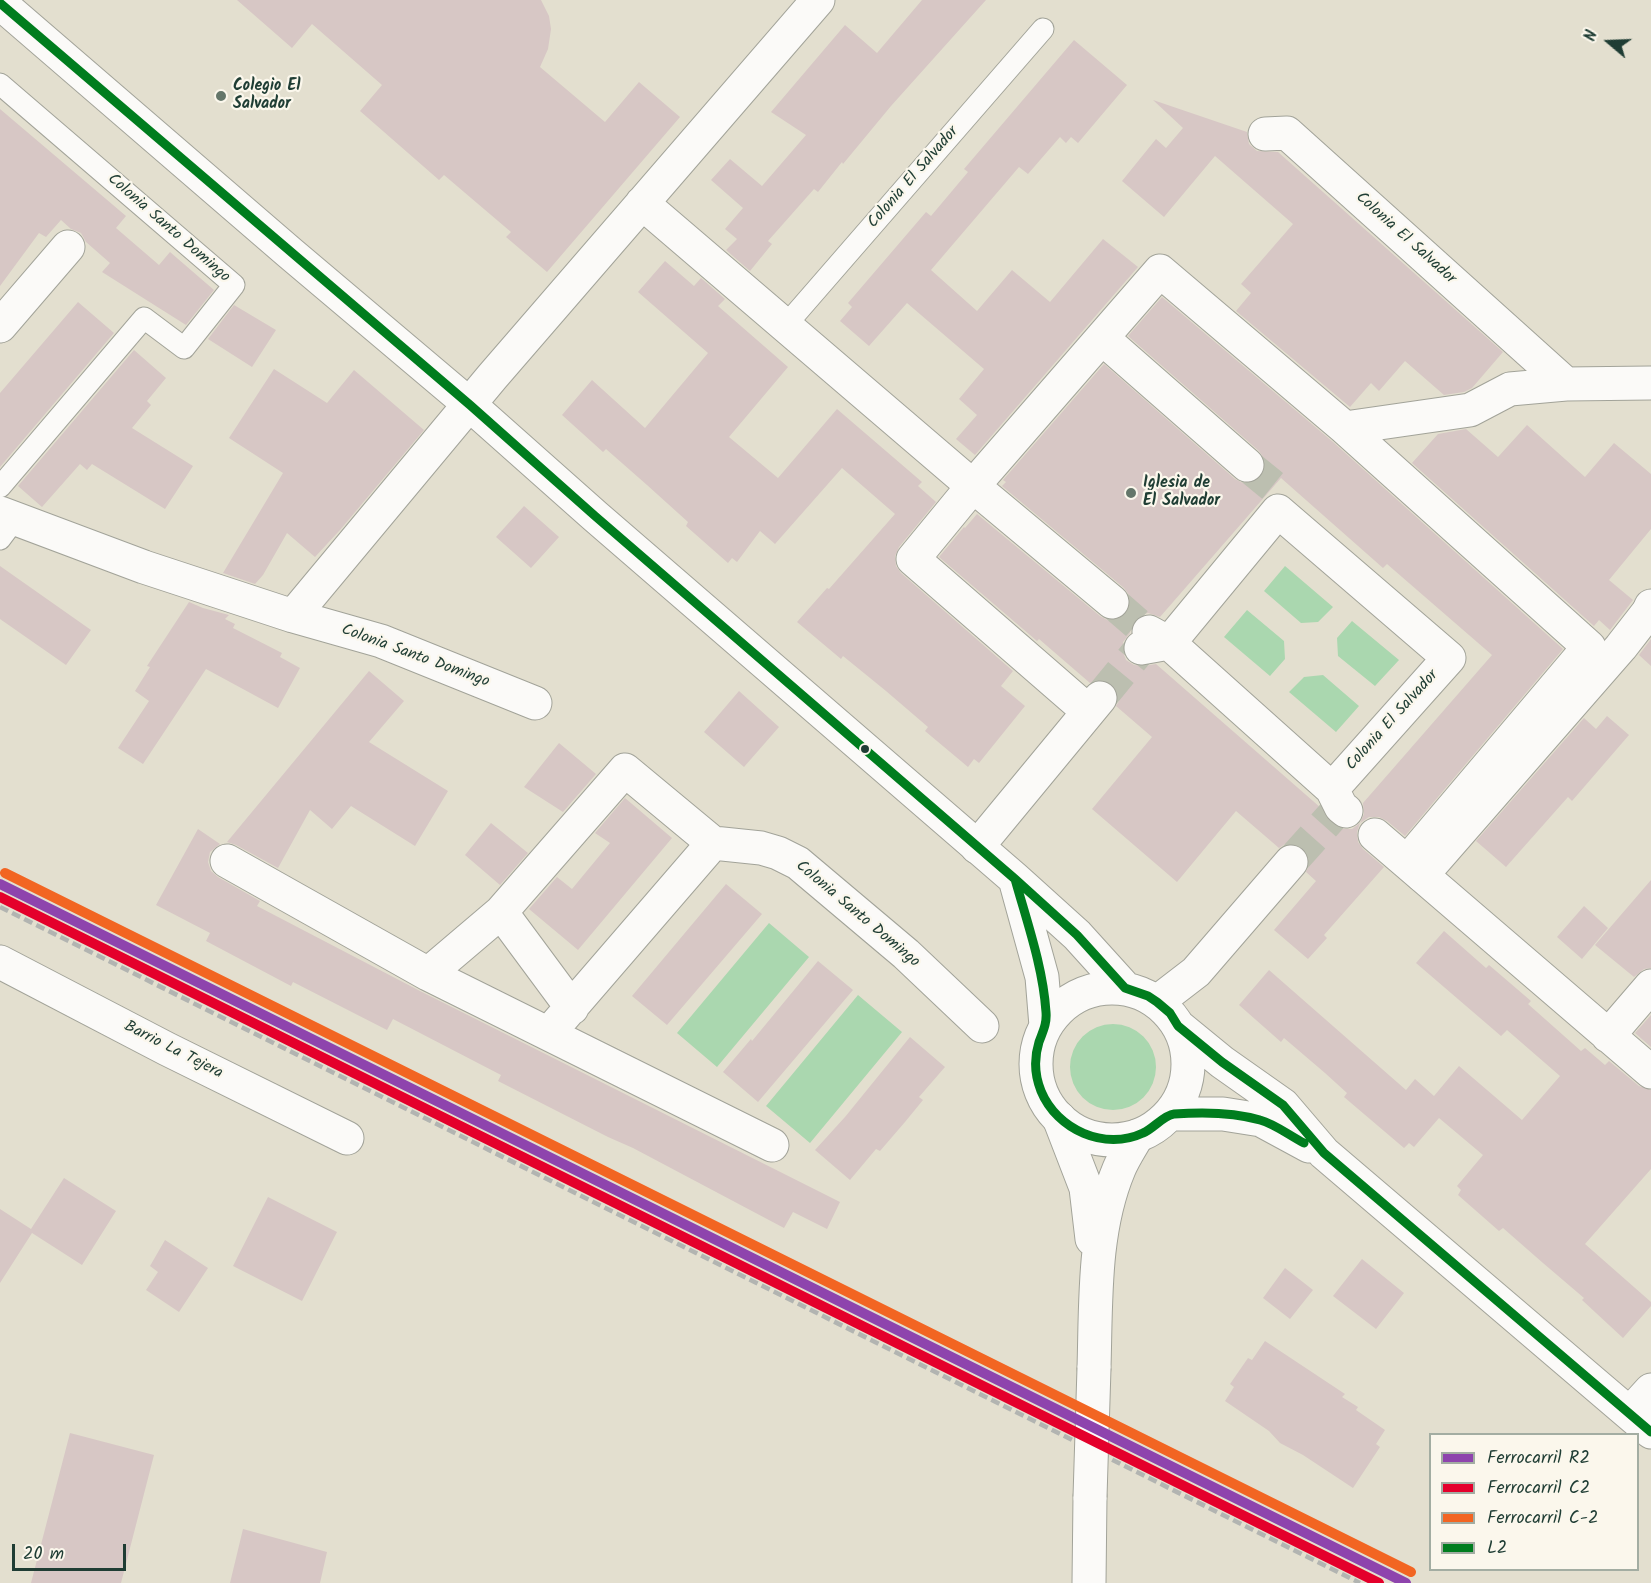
<!DOCTYPE html>
<html>
<head>
<meta charset="utf-8">
<style>
	body { margin:0 }
	#map { position:relative; width:1651px; height:1583px; overflow:hidden; background:#e3dfcf; font-family:Kalam,sans-serif }
	canvas { display:block }
	.legend { position:absolute; left:1429px; top:1433px; width:210px; height:138px; box-sizing:border-box; background:#fbf7ec; border:2px solid #a3ada2; margin:0; padding:8px 10px; list-style:none; font-size:18px; color:#1f3d34 }
	.legend li { display:flex; align-items:center; gap:12px; height:30px }
	.legend b { width:30px; border:2px solid #a3ada2 }
	.north { position:absolute; left:1579px; top:12px; width:60px; height:60px; -webkit-text-stroke:4px #fbf7ec; paint-order:stroke; rotate:289deg; font-size:16px; font-weight:700; line-height:24px; text-align:center; color:#1f3d34 }
	.north::after { content:''; display:block; margin:auto; width:21px; height:27px; background:#1f3d34; clip-path:polygon(50% 0,100% 100%,50% 72%,0 100%) }
	.scale { position:absolute; left:12px; top:1544px; width:114px; height:27px; box-sizing:border-box; border:3px solid #1f3d34; border-top:0; padding-left:8px; font-size:18px; line-height:21px; white-space:nowrap; color:#1f3d34; -webkit-text-stroke:4px #fbf7ec; paint-order:stroke }
</style>
</head>
<body>
<div id="map">
<canvas width="1651" height="1583"></canvas>
<ul class="legend">
<li><b style="height:8px;background:#8e44ad"></b>Ferrocarril R2</li>
<li><b style="height:8px;background:#e4002b"></b>Ferrocarril C2</li>
<li><b style="height:8px;background:#f26522"></b>Ferrocarril C-2</li>
<li><b style="height:8px;background:#007d1e"></b>L2</li>
</ul>
<div class="north">N</div>
<div class="scale">20 m</div>
</div>
<script>
const ctx = document.querySelector('canvas').getContext('2d');
ctx.lineJoin = 'round';
function paint(path, color) {
  ctx.fillStyle = color;
  ctx.fill(path, 'evenodd');
}
function strokePath(path, color, width, dash) {
  ctx.strokeStyle = color;
  ctx.lineWidth = width;
  ctx.lineCap = dash ? 'butt' : 'round';
  ctx.setLineDash(dash || []);
  ctx.stroke(path);
}
function drawText(font, color, halo, rows, align = 'center') {
  ctx.font = font + ' Kalam,sans-serif';
  ctx.lineWidth = 4.5;
  ctx.setLineDash([]);
  ctx.textBaseline = 'middle';
  ctx.strokeStyle = halo;
  ctx.fillStyle = color;
  for (const [text, x, y, turn = 0] of rows) {
    ctx.save();
    ctx.translate(x, y);
    ctx.rotate((+turn || 0) * Math.PI / 180);
    ctx.textAlign = isNaN(turn) ? turn : align;
    if (halo) ctx.strokeText(text, 0, 0);
    ctx.fillText(text, 0, 0);
    ctx.restore();
  }
}
const green = new Path2D(`
	M 1285,566 L 1333,607 L 1318,622 L 1301,623 L 1264,591 Z
	M 1247,610 L 1284,641 L 1285,659 L 1270,676 L 1224,637 Z
	M 1352,621 L 1399,660 L 1375,686 L 1338,656 L 1337,638 Z
	M 1323,675 L 1359,706 L 1336,732 L 1289,692 L 1304,677 Z
	M 769,923 L 809,957 L 717,1067 L 677,1033 Z
	M 858,995 L 902,1032 L 810,1143 L 766,1106 Z
	M1070 1067a43 43 0 1 1 86 0a43 43 0 1 1-86 0Z`);
const building = new Path2D(`
	M 237,0 L 541,0 L 549,16 L 551,29 L 548,49 L 540,67 L 605,122 L 639,82 L 680,117 L 547,272 L 506,237 L 511,232 L 444,175 L 439,180 L 360,111 L 382,85 L 312,24 L 292,48 Z
	M 922,0 L 986,0 L 891,106 L 843,164 L 842,162 L 818,192 L 814,189 L 768,241 L 772,244 L 750,271 L 726,250 L 737,239 L 725,229 L 743,208 L 711,180 L 730,159 L 762,186 L 806,135 L 771,112 L 845,25 L 877,53 Z
	M 1074,40 L 1127,85 L 1078,143 L 1071,137 L 1066,143 L 1060,137 L 1028,174 L 1019,167 L 931,270 L 977,311 L 1012,270 L 1050,302 L 1103,239 L 1138,267 L 975,455 L 956,439 L 977,415 L 959,399 L 984,369 L 907,303 L 869,346 L 840,321 L 852,307 L 848,303 L 926,212 L 931,216 L 968,172 L 964,169 Z
	M 1153,100 L 1247,132 L 1249,144 L 1257,151 L 1278,152 L 1503,352 L 1472,388 L 1464,392 L 1444,395 L 1405,361 L 1379,391 L 1371,383 L 1350,407 L 1236,311 L 1251,293 L 1241,284 L 1293,224 L 1215,156 L 1164,217 L 1122,181 L 1156,139 L 1166,148 L 1183,128 Z
	M 0,109 L 126,216 L 116,228 L 159,265 L 170,252 L 214,290 L 186,325 L 102,272 L 110,263 L 86,242 L 81,233 L 71,229 L 61,220 L 46,237 L 39,233 L 0,286 Z
	M 665,261 L 694,286 L 701,278 L 725,299 L 718,306 L 788,367 L 729,437 L 778,478 L 837,409 L 922,482 L 918,486 L 936,502 L 899,547 L 895,556 L 896,566 L 901,573 L 1013,671 L 1001,686 L 1025,706 L 979,763 L 974,759 L 968,767 L 925,731 L 928,727 L 886,691 L 843,656 L 841,659 L 797,622 L 827,588 L 829,589 L 895,514 L 842,468 L 775,544 L 760,531 L 737,562 L 732,558 L 728,563 L 686,526 L 688,522 L 647,485 L 606,449 L 603,452 L 562,415 L 592,380 L 645,428 L 708,353 L 638,292 Z
	M 1162,297 L 1333,442 L 1563,649 L 1405,836 L 1387,821 L 1379,817 L 1369,817 L 1360,823 L 1357,832 L 1358,842 L 1363,849 L 1384,867 L 1324,935 L 1327,938 L 1308,959 L 1274,930 L 1316,881 L 1306,872 L 1309,865 L 1309,856 L 1304,848 L 1294,844 L 1285,844 L 1279,848 L 1236,811 L 1177,882 L 1092,809 L 1152,737 L 1116,706 L 1119,701 L 1118,692 L 1112,684 L 1103,679 L 1090,683 L 1039,639 L 1037,641 L 939,557 L 964,527 L 965,528 L 977,514 L 1100,616 L 1109,621 L 1119,619 L 1126,614 L 1131,605 L 1129,595 L 1124,588 L 1002,486 L 1006,482 L 1003,480 L 1104,364 L 1235,479 L 1243,483 L 1252,483 L 1261,477 L 1265,469 L 1265,460 L 1259,451 L 1128,336 ZM 1281,478 L 1383,568 L 1387,564 L 1492,655 L 1363,803 L 1364,814 L 1360,823 L 1352,829 L 1343,829 L 1329,822 L 1321,808 L 1156,664 L 1144,666 L 1134,665 L 1126,660 L 1123,652 L 1123,642 L 1130,633 L 1133,622 L 1139,616 L 1148,613 L 1160,617 Z
	M 78,302 L 114,333 L 0,467 L 0,393 Z
	M 234,305 L 276,330 L 252,367 L 208,339 Z
	M 134,350 L 166,378 L 147,401 L 151,405 L 132,428 L 193,466 L 165,509 L 92,464 L 87,470 L 80,464 L 42,507 L 18,486 Z
	M 274,369 L 327,403 L 354,370 L 424,430 L 340,530 L 315,557 L 287,533 L 263,575 L 255,584 L 223,573 L 283,473 L 229,438 Z
	M 1527,425 L 1585,477 L 1614,443 L 1651,474 L 1651,529 L 1609,580 L 1633,600 L 1610,630 L 1599,620 L 1594,626 L 1412,463 L 1438,434 L 1466,429 L 1498,457 Z
	M 524,506 L 559,537 L 531,568 L 496,537 Z
	M 0,566 L 91,630 L 66,665 L 0,619 Z
	M 189,602 L 203,608 L 229,615 L 225,619 L 235,624 L 233,628 L 282,653 L 280,657 L 300,668 L 278,708 L 206,669 L 143,764 L 118,748 L 149,701 L 135,691 L 150,667 L 147,666 Z
	M 1651,639 L 1651,666 L 1639,655 Z
	M 369,671 L 404,701 L 369,742 L 448,791 L 415,846 L 351,806 L 332,829 L 310,810 L 278,868 L 236,845 L 227,842 Z
	M 739,691 L 779,727 L 744,767 L 704,732 Z
	M 1607,716 L 1629,735 L 1572,801 L 1568,797 L 1506,867 L 1476,841 L 1584,718 L 1596,729 Z
	M 559,743 L 596,774 L 563,812 L 524,787 Z
	M 625,798 L 672,838 L 578,950 L 529,909 L 557,877 L 572,889 L 610,843 L 595,833 Z
	M 491,823 L 528,853 L 500,885 L 465,855 Z
	M 198,829 L 220,844 L 210,852 L 208,862 L 211,871 L 218,877 L 260,901 L 257,906 L 420,991 L 840,1202 L 827,1229 L 793,1212 L 784,1228 L 633,1148 L 608,1137 L 498,1081 L 501,1075 L 393,1019 L 387,1030 L 293,982 L 291,986 L 206,941 L 210,933 L 156,905 Z
	M 1651,880 L 1651,968 L 1644,969 L 1634,977 L 1595,945 Z
	M 726,884 L 762,914 L 667,1025 L 632,996 Z
	M 1584,906 L 1608,928 L 1582,959 L 1557,937 Z
	M 1444,931 L 1486,968 L 1489,965 L 1531,1001 L 1528,1004 L 1581,1051 L 1585,1048 L 1605,1065 L 1609,1061 L 1639,1086 L 1651,1090 L 1651,1169 L 1585,1244 L 1651,1302 L 1651,1306 L 1623,1338 L 1582,1300 L 1584,1298 L 1543,1263 L 1503,1228 L 1499,1231 L 1458,1195 L 1461,1190 L 1457,1186 L 1483,1155 L 1439,1118 L 1414,1147 L 1409,1143 L 1404,1148 L 1344,1097 L 1347,1093 L 1325,1073 L 1284,1038 L 1281,1042 L 1239,1005 L 1269,970 L 1406,1090 L 1415,1079 L 1434,1096 L 1459,1066 L 1522,1120 L 1560,1076 L 1507,1030 L 1501,1036 L 1416,963 Z
	M 818,961 L 853,990 L 758,1102 L 723,1072 L 751,1039 L 752,1041 Z
	M 1651,1015 L 1651,1047 L 1635,1033 Z
	M 910,1037 L 945,1067 L 919,1097 L 923,1100 L 905,1122 L 880,1151 L 876,1149 L 850,1180 L 815,1150 L 845,1117 Z
	M 64,1178 L 116,1211 L 82,1265 L 32,1233 L 0,1283 L 0,1209 L 31,1229 Z
	M 268,1197 L 337,1232 L 302,1301 L 233,1266 Z
	M 165,1240 L 208,1268 L 179,1312 L 146,1290 L 158,1272 L 150,1266 Z
	M 1362,1259 L 1404,1293 L 1376,1329 L 1333,1296 Z
	M 1285,1268 L 1313,1290 L 1290,1319 L 1263,1298 Z
	M 1265,1341 L 1345,1394 L 1342,1397 L 1358,1407 L 1356,1410 L 1385,1430 L 1376,1444 L 1380,1447 L 1353,1488 L 1303,1455 L 1280,1443 L 1269,1431 L 1225,1401 L 1234,1387 L 1230,1384 L 1248,1358 L 1252,1360 Z
	M 70,1433 L 154,1455 L 121,1583 L 31,1583 Z
	M 243,1529 L 327,1552 L 320,1583 L 230,1583 Z`);
const minorTunnel = new Path2D(`
	M 1247,465 L 1274,487
	M 1112,602 L 1143,629
	M 1100,698 L 1141,648
	M 1291,862 L 1333,815`);
const service = new Path2D(`
	M 0,84 L 234,285 L 184,348 L 144,318 L 0,487
	M 785,326 L 1043,29
	M 0,539 L 15,519`);
const pedestrian = new Path2D(`
	M 1422,875 L 1621,647 L 1649,611`);
const minor = new Path2D(`
	M 1265,134 L 1287,133 L 1566,384
	M 642,203 L 961,476 L 1112,602
	M 0,326 L 68,247
	M 1102,338 L 1247,465
	M 1345,428 L 1470,410 L 1510,389 L 1566,384 L 1651,383
	M 0,513 L 144,567 L 293,616 L 381,641 L 535,703
	M 1649,611 L 1651,606
	M 293,616 L 492,377 L 818,0
	M 1149,632 L 1169,643 L 1332,789 L 1341,807 L 1346,811
	M 1141,648 L 1169,643 L 1278,511 L 1449,658 L 1332,789
	M 1088,711 L 913,559 L 973,486 L 1160,271 L 1345,428 L 1589,647 L 1408,861
	M 1375,835 L 1651,1072
	M 977,847 L 1100,698
	M 227,861 L 428,974 L 772,1145
	M 501,912 L 572,1008
	M 0,962 L 167,1049 L 347,1138
	M 428,974 L 501,912 L 625,770 L 713,843 L 761,848 L 778,853 L 798,863 L 906,954 L 982,1026
	M 1157,1002 L 1196,972 L 1291,862
	M 549,1033 L 713,843
	M 1608,1036 L 1651,986
	M 1059,1118 L 1086,1188 L 1092,1239
	M 1094,1368 C 1096,1302 1093,1231 1119,1169 C 1124,1157 1131,1147 1137,1136
	M 1630,1413 L 1651,1390
	M 1089,1583 L 1090,1497`);
const trunk = new Path2D(`
	M 0,3 L 290,253 L 470,405 L 595,516 L 1015,879 L 1077,935 L 1125,988
	M 1015,879 L 1042,977 L 1046,1026
	M1036 1064a76 76 0 1 1 152 0a76 76 0 1 1-152 0Z
	M 1178,1026 L 1222,1062 L 1283,1105 L 1324,1153 L 1651,1432
	M 1170,1114 L 1223,1114 L 1261,1120 L 1309,1146`);
const rail = new Path2D(`
	M 0,907 L 1360,1583`);
const minorBridge = new Path2D(`
	M 1090,1497 L 1094,1368`);
const bus1 = new Path2D(`
	M 0,3 L 470,405 L 595,516 L 1015,879 L 1077,935 L 1125,988 L 1148,996 L 1157,1002 L 1170,1013 L 1178,1026 L 1222,1062 L 1283,1105 L 1324,1153 L 1651,1432
	M 1015,879 C 1027,922 1043,967 1046,1012 C 1047,1024 1043,1031 1039,1042 C 1034,1058 1035,1076 1041,1091 C 1057,1130 1105,1151 1143,1133 C 1153,1129 1164,1115 1174,1114 C 1201,1112 1233,1112 1260,1120 C 1275,1124 1290,1136 1304,1143`);
const rail1 = new Path2D(`
	M 0,884 L 1406,1583`);
const rail2 = new Path2D(`
	M 0,897 L 1379,1583`);
const rail3 = new Path2D(`
	M 5,873 L 1411,1572`);
const markers = [
	[221,96,6,"#64766a"],
	[1131,493,6,"#64766a"],
	[865,749,5,"#1f3d34"]
];
const poiNames = [
	["Colegio El",233,87],
	["Salvador",233,105],
	["Iglesia de",1143,484],
	["El Salvador",1143,502]
];
const streetNames = [
	["Colonia El Salvador",914,178,-49],
	["Colonia Santo Domingo",168,229,41],
	["Colonia El Salvador",1405,239,42],
	["Colonia Santo Domingo",415,657,20],
	["Colonia El Salvador",1393,721,-48],
	["Colonia Santo Domingo",857,915,40],
	["Barrio La Tejera",173,1051,27]
];
paint(green, '#aad7af');
paint(building, '#d7c7c5');
strokePath(minorTunnel, '#bcbfb0', 33, [33, 16]);
strokePath(service, '#a2a399', 23);
strokePath(pedestrian, '#a2a399', 35);
strokePath(minor, '#a2a399', 35);
strokePath(trunk, '#a2a399', 35);
strokePath(service, '#fbfaf8', 21);
strokePath(pedestrian, '#fbfaf8', 33);
strokePath(minor, '#fbfaf8', 33);
strokePath(trunk, '#fbfaf8', 33);
strokePath(rail, '#b2b4b1', 4.5, [9, 4.5]);
strokePath(minorBridge, '#a2a399', 35, []);
strokePath(minorBridge, '#fbfaf8', 33);
strokePath(bus1, '#007d1e', 9);
strokePath(rail1, '#8e44ad', 10);
strokePath(rail2, '#e4002b', 10);
strokePath(rail3, '#f26522', 10);
for (const [x, y, r, color] of markers) {
  const dot = new Path2D();
  dot.arc(x, y, r, 0, 2 * Math.PI);
  ctx.fillStyle = color;
  ctx.fill(dot);
  strokePath(dot, '#fbf7ec', 2);
}
drawText('bold 16px', '#1f3d34', '#fbf7ec', poiNames, 'left');
drawText('16px', '#1f3d34', '#fbf7ec', streetNames);
</script>
</body>
</html>
